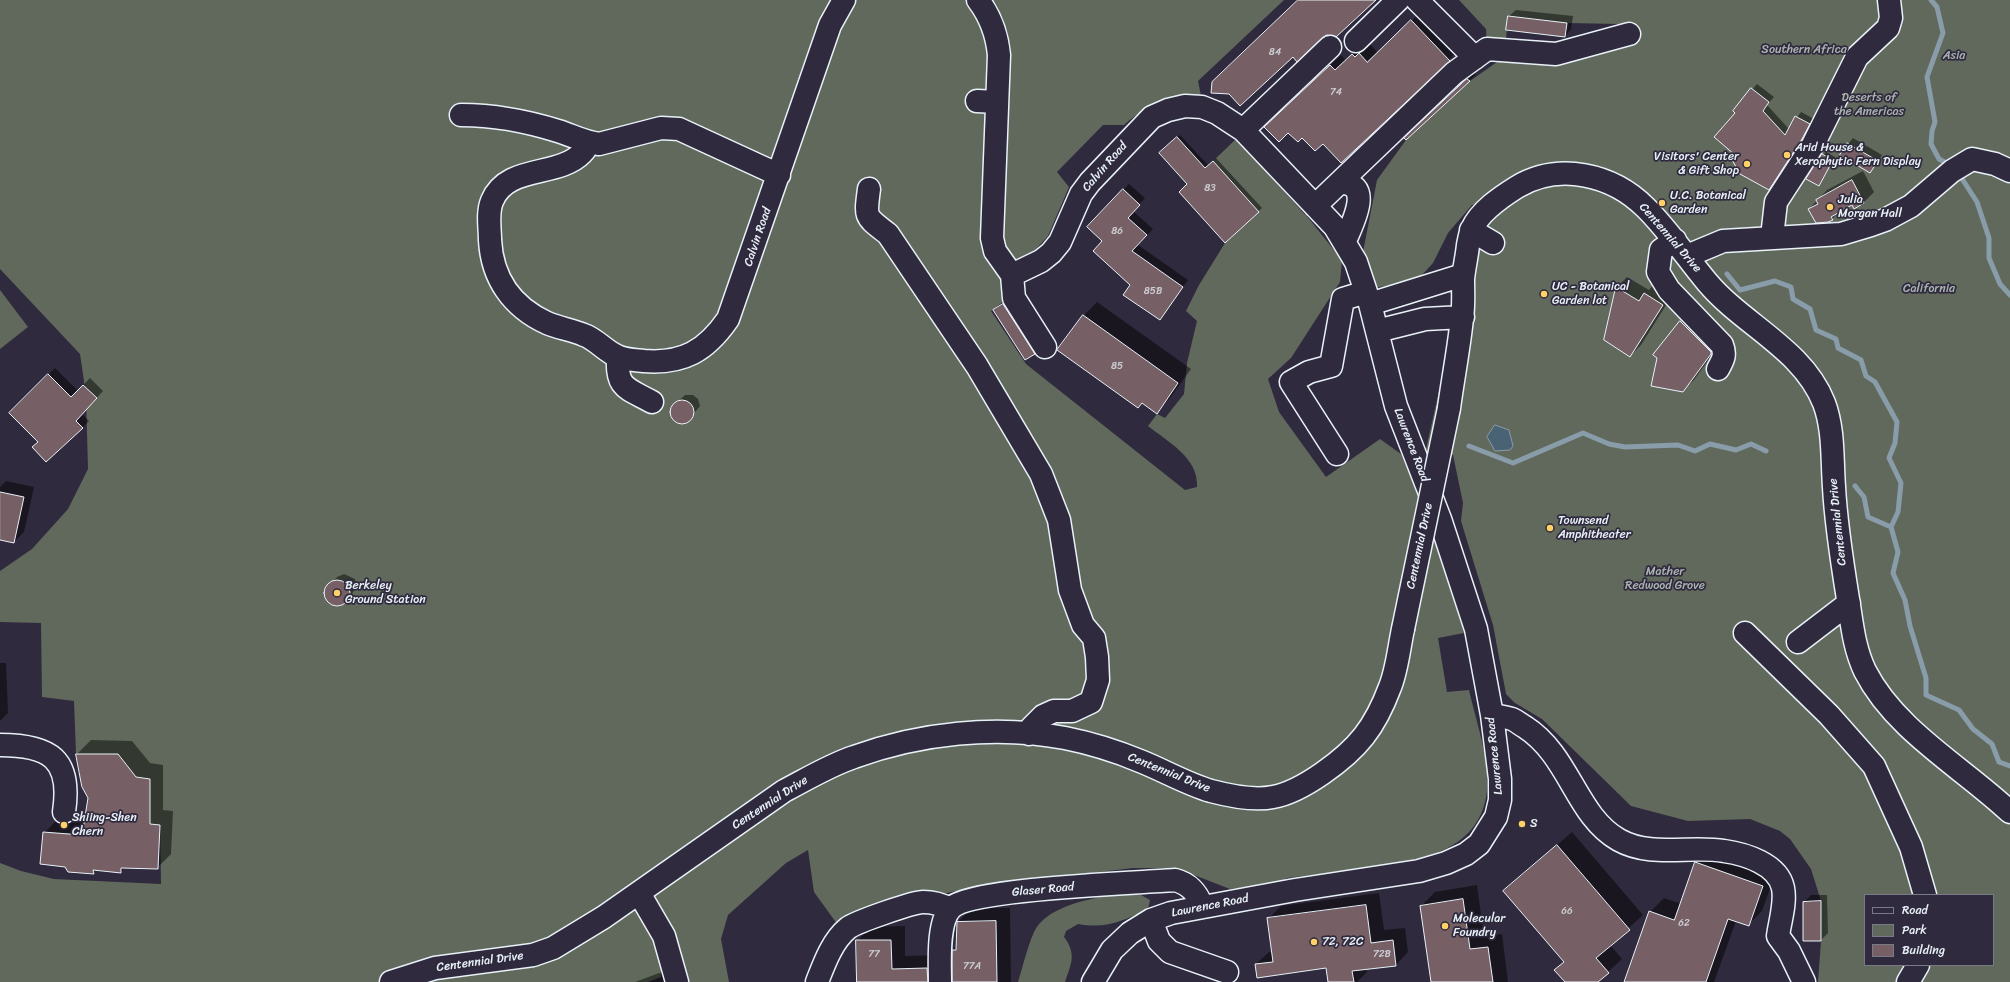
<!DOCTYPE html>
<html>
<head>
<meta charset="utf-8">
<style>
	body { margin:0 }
	#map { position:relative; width:2010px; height:982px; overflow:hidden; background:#2f2a3d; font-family:Sriracha,sans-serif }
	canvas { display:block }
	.legend { position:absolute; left:1864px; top:894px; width:130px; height:72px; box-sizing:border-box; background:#2f2a3d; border:1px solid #797a88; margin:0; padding:5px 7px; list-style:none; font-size:12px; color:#e8f1f8 }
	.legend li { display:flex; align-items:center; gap:8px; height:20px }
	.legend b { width:20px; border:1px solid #797a88 }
</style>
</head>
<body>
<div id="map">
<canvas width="2010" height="982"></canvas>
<ul class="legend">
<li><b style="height:5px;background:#2f2a3d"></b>Road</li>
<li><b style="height:11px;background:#61695c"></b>Park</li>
<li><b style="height:11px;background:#766065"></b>Building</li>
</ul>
</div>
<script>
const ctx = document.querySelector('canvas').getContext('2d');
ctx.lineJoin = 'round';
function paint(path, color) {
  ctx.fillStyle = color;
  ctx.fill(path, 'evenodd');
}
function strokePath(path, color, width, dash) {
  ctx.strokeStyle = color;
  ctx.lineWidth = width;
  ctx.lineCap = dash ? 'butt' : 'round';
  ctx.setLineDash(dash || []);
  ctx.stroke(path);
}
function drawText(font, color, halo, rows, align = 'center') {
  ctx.font = font + ' Sriracha,sans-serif';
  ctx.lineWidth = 3.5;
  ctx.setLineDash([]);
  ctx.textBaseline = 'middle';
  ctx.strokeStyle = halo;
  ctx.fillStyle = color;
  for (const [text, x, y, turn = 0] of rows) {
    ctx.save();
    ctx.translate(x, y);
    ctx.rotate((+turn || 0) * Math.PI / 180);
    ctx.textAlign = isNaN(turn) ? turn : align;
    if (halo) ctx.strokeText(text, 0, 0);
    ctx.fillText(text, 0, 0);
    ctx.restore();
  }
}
const green = new Path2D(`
	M 0,0 L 1284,0 L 1198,81 L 1201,96 C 1168,96 1149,103 1124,125 L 1103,125 L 1057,172 L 1069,187 L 1048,236 L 1012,275 L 1014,298 L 1004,301 L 991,311 L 1026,364 L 1185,490 L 1197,487 C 1199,458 1168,442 1148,426 L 1157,414 L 1165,418 L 1184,394 L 1187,363 L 1197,321 L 1186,311 L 1199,285 L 1225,243 L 1259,212 L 1213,161 L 1236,139 L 1310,220 L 1342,260 L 1340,282 L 1291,358 L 1268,379 L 1279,412 L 1326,477 L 1380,439 L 1401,454 L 1439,541 L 1464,633 L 1438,638 L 1447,692 L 1469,690 C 1476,721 1490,760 1487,791 C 1480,855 1412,862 1362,868 C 1337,872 1312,875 1287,878 L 1275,884 L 1230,889 L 1176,868 L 1133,868 L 1048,878 L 992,883 L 938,895 L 840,928 L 814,892 L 808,850 L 786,863 L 728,915 L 721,939 L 729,982 L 676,982 L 664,937 L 661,977 L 648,982 L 0,982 L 0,863 L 21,871 L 54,879 L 161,884 L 160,825 L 150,824 L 150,779 L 136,777 L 118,754 L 76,754 L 74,701 L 42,697 L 41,623 L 0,622 L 0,571 L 32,549 L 68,509 L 88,469 L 86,395 L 80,354 L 0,269 Z
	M 1459,0 L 2010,0 L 2010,982 L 1818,982 L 1821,941 L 1821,901 L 1811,869 L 1790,839 L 1780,831 L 1750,819 L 1688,821 L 1631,806 L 1542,719 L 1515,703 L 1506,694 L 1493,625 L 1461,521 L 1463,503 L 1453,455 L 1427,452 L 1426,449 L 1472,244 L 1502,211 L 1495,202 L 1472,205 L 1448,233 L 1433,263 L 1422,275 L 1404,283 L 1374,288 L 1363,252 L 1377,180 L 1406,140 L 1470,81 L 1497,62 L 1487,49 L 1486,29 ZM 1508,16 L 1567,23 L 1619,24 L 1628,34 L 1505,50 ZM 1865,895 L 1993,895 L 1993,965 L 1865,965 Z
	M 0,290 L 28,327 L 0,349 Z
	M 1109,895 L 1141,895 L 1150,900 L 1148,909 C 1122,921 1108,929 1078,924 L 1066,931 L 1064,937 C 1077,954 1071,964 1065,982 L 1018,982 C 1023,966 1027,948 1034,932 C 1046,907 1086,900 1109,895 Z`);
const water = new Path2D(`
	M 1495,425 L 1509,430 L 1513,446 L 1510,450 L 1495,451 L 1487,437 Z`);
const shadow = new Path2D(`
	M 1516,10 L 1573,16 L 1571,29 L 1565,36 L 1509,16 Z
	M 1422,11 L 1459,50 L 1341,161 L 1323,142 L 1302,137 L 1276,116 L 1341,55 L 1346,61 L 1363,44 L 1366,47 L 1370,44 L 1378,53 Z
	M 1474,73 L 1476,74 L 1469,81 L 1412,131 Z
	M 1757,84 L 1774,97 L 1767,105 L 1789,129 L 1801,112 L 1814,119 L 1807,133 L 1769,188 L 1736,155 L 1737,113 L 1734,111 Z
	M 1180,135 L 1208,165 L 1216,158 L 1262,208 L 1225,241 L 1189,183 L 1161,153 Z
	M 1853,138 L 1882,155 L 1870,172 L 1848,144 Z
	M 1826,152 L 1835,157 L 1819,185 L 1823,155 Z
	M 1863,171 L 1874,192 L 1864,202 L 1854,207 L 1852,204 L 1841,210 L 1832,219 L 1809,209 L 1827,190 Z
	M 1129,184 L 1145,198 L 1133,211 L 1153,229 L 1138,245 L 1188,280 L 1160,319 L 1131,285 L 1104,241 L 1123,190 Z
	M 1627,277 L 1649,290 L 1655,283 L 1673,294 L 1641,345 L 1630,356 L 1605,340 L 1617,287 Z
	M 1010,298 L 1041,347 L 1034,353 L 994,310 Z
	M 1097,302 L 1191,369 L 1170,398 L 1156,412 L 1143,402 L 1138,407 L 1083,316 Z
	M 1691,311 L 1721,342 L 1694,380 L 1683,390 L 1655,355 Z
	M 55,368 L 78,391 L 90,378 L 103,391 L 82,414 L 89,421 L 82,428 L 39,441 L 11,413 Z
	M 685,395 L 693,395 L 698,399 L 700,406 L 687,422 L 680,423 L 672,417 L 672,407 Z
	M 6,481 L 34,487 L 24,532 L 14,542 L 0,539 L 0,487 Z
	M 344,574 L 355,579 L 357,587 L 344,604 L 336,606 L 329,602 L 325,592 L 337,577 Z
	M 0,663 L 6,663 L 8,713 L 0,721 Z
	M 91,740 L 132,741 L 150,763 L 163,765 L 163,810 L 173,811 L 171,854 L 157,868 L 125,867 L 121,872 L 97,869 L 93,873 L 44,833 L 58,819 L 86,820 L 89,798 L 77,754 Z
	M 1572,832 L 1643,915 L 1610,945 L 1622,959 L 1597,982 L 1566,982 L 1556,970 L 1565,961 L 1505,891 Z
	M 1710,848 L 1776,872 L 1762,911 L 1748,925 L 1736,921 L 1714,982 L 1625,982 L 1650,912 L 1664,898 L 1681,904 L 1696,862 Z
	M 1477,885 L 1484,936 L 1502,934 L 1508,982 L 1432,982 L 1421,906 L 1435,892 Z
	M 1379,893 L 1384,930 L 1405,928 L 1408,952 L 1396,965 L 1366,968 L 1367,972 L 1357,982 L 1329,982 L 1327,967 L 1256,964 L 1269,952 L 1273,951 L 1268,919 L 1281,906 Z
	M 1811,895 L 1827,895 L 1828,933 L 1821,940 L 1804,902 Z
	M 972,908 L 1010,908 L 1011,982 L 953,982 L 953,950 L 957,946 L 958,922 Z
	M 905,926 L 905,956 L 941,955 L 942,982 L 858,982 L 857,941 L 871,927 Z
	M 662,972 L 666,982 L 635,982 Z`);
const stream = new Path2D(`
	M 1931,0 L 1937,7 L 1943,33 L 1927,77 L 1935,122 L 1932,131 L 1931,144 L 1939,159 L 1950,165
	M 1959,174 L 1977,202 L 1989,238 L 1989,258 L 2000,284 L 2010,295
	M 1727,274 L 1740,290 L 1775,281 L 1791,287 L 1793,299 L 1810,309 L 1816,330 L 1836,339 L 1838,348 L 1861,360 L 1866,376 L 1875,382 L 1897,422 L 1895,443 L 1889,458 L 1901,483 L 1898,512 L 1891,527 L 1898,552 L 1893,573 L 1905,600 L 1910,626 L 1926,678 L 1926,695 L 1959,710 L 1973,729 L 1992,744 L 1999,762 L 2010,766
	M 1469,446 L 1513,463 L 1583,433 L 1609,444 L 1625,447 L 1678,445 L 1695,451 L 1710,444 L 1736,450 L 1751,444 L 1766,451
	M 1855,486 L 1864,497 L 1868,517 L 1891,527`);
const building = new Path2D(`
	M 1298,0 L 1376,0 L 1336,37 L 1327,35 L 1322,38 L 1297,62 L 1293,57 L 1240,106 L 1229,94 L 1211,93 L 1212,82 Z
	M 1508,16 L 1567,23 L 1565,37 L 1506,30 Z
	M 1411,20 L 1450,61 L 1341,163 L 1323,144 L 1315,151 L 1302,138 L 1298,142 L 1288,133 L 1279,142 L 1264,127 L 1330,65 L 1335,70 L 1352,54 L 1355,57 L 1359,53 L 1367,62 Z
	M 1467,79 L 1470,81 L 1406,140 L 1404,138 Z
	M 1751,88 L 1769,102 L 1763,111 L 1785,135 L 1795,116 L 1810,124 L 1802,139 L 1769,190 L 1740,174 L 1731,158 L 1735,155 L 1714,137 L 1735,113 L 1733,111 Z
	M 1177,137 L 1205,168 L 1213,161 L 1259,212 L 1225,243 L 1179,192 L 1187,184 L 1159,153 Z
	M 1847,143 L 1878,161 L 1870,173 L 1840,155 Z
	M 1822,154 L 1833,160 L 1819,186 L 1806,179 Z
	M 1852,180 L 1864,203 L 1854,209 L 1852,205 L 1831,217 L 1833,220 L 1828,222 L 1816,223 L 1808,209 L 1818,204 L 1816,200 Z
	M 1123,189 L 1140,205 L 1128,218 L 1147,235 L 1132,251 L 1183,287 L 1160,320 L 1123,295 L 1130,285 L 1093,251 L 1102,241 L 1087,227 Z
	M 1616,287 L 1639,301 L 1644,293 L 1663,305 L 1630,357 L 1604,340 Z
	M 1003,304 L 1035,354 L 1025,360 L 993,310 Z
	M 1083,315 L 1178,383 L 1157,414 L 1142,403 L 1138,408 L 1057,350 Z
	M 1680,321 L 1711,352 L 1711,354 L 1683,392 L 1651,386 L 1657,358 L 1653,355 Z
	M 48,374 L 71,397 L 83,385 L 97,398 L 76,421 L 83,428 L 46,462 L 32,447 L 38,442 L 9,413 Z
	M670 412a12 12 0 1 1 24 0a12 12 0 1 1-24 0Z
	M 0,492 L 24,497 L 14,543 L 0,540 Z
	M324 593a13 13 0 1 1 26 0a13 13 0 1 1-26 0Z
	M 76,754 L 118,754 L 136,777 L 150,779 L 150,824 L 160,825 L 158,869 L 121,868 L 121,873 L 93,870 L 94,874 L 68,872 L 65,867 L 40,864 L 43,832 L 82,835 L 88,798 L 82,787 Z
	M 1557,845 L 1630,930 L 1596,958 L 1609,973 L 1598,982 L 1565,982 L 1554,970 L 1564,962 L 1503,891 Z
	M 1695,862 L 1763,886 L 1749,926 L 1728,919 L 1706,982 L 1624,982 L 1649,911 L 1674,920 Z
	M 1463,899 L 1470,949 L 1488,947 L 1493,982 L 1431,982 L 1420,906 Z
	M 1821,901 L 1821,941 L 1803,941 L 1803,902 Z
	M 1366,905 L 1371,943 L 1393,940 L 1396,966 L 1352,971 L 1354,982 L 1328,982 L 1326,968 L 1257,978 L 1255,964 L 1273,962 L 1267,918 Z
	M 996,921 L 997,982 L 952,982 L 952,950 L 956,950 L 957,922 Z
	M 856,940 L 891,940 L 892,969 L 927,968 L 928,982 L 857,982 Z`);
const minor = new Path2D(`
	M 978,0 C 991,17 997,34 999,55 L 992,238 L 995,251 L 1012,275 L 1041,261 L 1051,253 L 1060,242 L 1081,194 L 1090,182 L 1152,117 L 1168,110 L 1185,106 L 1202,107 L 1217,113 L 1243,130 L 1335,227 L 1356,262 L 1370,304 L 1396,406 L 1440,519 L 1476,629 L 1492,715 L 1500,779 L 1500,800 L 1496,817 L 1479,844 L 1466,854 L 1446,863 L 1419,871 L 1295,890 L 1171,913 L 1151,920 L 1130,933 L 1112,950 L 1093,982
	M 1417,0 L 1475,58
	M 1356,41 L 1398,0
	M 977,101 L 997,102
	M 461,115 C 494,115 526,121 558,131 C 571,135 584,142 599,144 L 661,128 L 679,129 L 779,175
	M 1243,130 L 1330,47
	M 589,143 C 587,146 585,150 582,153 C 558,178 507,164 492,201 C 487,213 490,228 490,240 C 492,278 512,307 547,323 C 559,328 572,330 584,335 C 596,339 605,351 617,356 C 625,360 635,360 644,361 C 683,364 706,351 728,319 L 830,25 L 844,0
	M 1339,183 C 1375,182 1352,224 1345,241
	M 869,189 C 865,219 865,216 888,234 L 977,366 L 1041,474 L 1059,520 L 1070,590 L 1083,625 L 1094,638 L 1097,657 L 1098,680 L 1091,702 L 1072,711 L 1054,711 L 1043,716 L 1032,727 L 1029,734
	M 1315,206 L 1454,73 L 1487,49 L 1556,54 L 1629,34
	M 1471,230 L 1493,243
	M 1772,237 L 1776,202 L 1813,145 L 1857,57 L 1888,28 L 1891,18 L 1889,0
	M 1675,240 L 1661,250 L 1658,272 L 1669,290 L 1722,345 C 1726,355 1723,360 1718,369
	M 1687,256 L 1723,241 L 1841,234 L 1871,225 L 1885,220 L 1911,206 L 1952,171 L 1972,159 L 1995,164 L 2010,171
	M 1012,275 L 1014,298 L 1045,347
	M 1370,304 L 1463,275
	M 1377,331 L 1425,319 L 1463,317
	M 618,357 C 616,389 627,388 652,402
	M 1449,408 C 1453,378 1459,348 1462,318 C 1464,305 1463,292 1463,279 C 1464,268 1467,256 1468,245 C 1469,240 1470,234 1472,229 C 1480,211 1501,197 1517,187 C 1559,162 1612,174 1646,208 C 1669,231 1687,258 1707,282 C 1743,325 1803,349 1824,403 C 1834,429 1832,460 1834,487 C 1836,525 1842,562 1848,599 C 1852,624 1854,648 1865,671 C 1895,730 1962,767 2010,812
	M 1337,454 L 1291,382 L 1309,372 L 1331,366 L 1343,299 L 1366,292
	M 1745,633 L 1829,715 L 1874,766 L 1911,847 L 1925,895
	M 1798,642 L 1849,603
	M 1492,715 C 1498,716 1506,717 1512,719 C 1517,721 1521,725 1525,727 C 1570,756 1576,816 1619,840 C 1651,858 1690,845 1724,851 C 1745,854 1778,864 1783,888 C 1786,903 1780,921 1778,936 L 1789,951 L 1804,982
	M 0,745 C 50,745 72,759 64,812
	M 639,893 L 664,936 L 677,982
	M 1151,920 L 1159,941 L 1170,952 L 1227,972
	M 391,982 L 435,968 L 533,955 L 553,948 L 604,917 L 784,791 C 807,779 830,765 854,757 C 920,733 996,725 1065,738 C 1090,743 1116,751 1140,761 C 1163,770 1187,784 1211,791 C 1230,796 1254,801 1273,797 C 1302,792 1346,759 1364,736 C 1375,722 1384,703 1390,687 C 1397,670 1399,648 1403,629
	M 817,982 C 824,964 832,941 848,928 C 856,922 913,902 923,902 C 933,902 941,904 950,909
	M 940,982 C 940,963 937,922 951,908 C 971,888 1138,883 1175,880 C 1190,884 1197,893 1202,906
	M 1908,982 L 1918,965`);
const minorBridge = new Path2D(`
	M 1403,629 L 1449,408`);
const markers = [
	[1787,155,4,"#ffd166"],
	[1747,164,4,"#ffd166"],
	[1662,203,4,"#ffd166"],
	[1830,207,4,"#ffd166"],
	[1544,294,4,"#ffd166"],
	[1550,528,4,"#ffd166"],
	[337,593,4,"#ffd166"],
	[1522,824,4,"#ffd166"],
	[64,825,4,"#ffd166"],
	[1445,926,4,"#ffd166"],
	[1314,942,4,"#ffd166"]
];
const numberNames = [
	["84",1275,52],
	["74",1336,92],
	["83",1210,188],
	["86",1117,231],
	["85B",1153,291],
	["85",1117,366],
	["66",1567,911],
	["62",1684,923],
	["77",874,954],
	["72B",1382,954],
	["77A",972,966]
];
const parkNames = [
	["Southern Africa",1804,50],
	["Asia",1954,56],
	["Deserts of",1869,98],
	["the Americas",1869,112],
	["California",1929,289],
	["Mather",1665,572],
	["Redwood Grove",1665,586]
];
const poiNames = [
	["Arid House &",1795,148],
	["Xerophytic Fern Display",1795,162],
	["Visitors' Center",1739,157,"right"],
	["& Gift Shop",1739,171,"right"],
	["U.C. Botanical",1670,196],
	["Garden",1670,210],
	["Julia",1838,200],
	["Morgan Hall",1838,214],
	["UC - Botanical",1552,287],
	["Garden lot",1552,301],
	["Townsend",1558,521],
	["Amphitheater",1558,535],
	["Berkeley",345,586],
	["Ground Station",345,600],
	["Shiing-Shen",72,818],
	["Chern",72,832],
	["S",1530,824],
	["Molecular",1453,919],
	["Foundry",1453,933],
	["72, 72C",1322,942]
];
const streetNames = [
	["Calvin Road",1105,167,-49],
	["Calvin Road",758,237,-71],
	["Centennial Drive",1670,238,49],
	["Lawrence Road",1411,445,69],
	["Centennial Drive",1838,522,-96],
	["Centennial Drive",1420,546,-78],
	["Lawrence Road",1495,756,-96],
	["Centennial Drive",1169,773,22],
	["Centennial Drive",770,803,-33],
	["Glaser Road",1043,890,-5],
	["Lawrence Road",1210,906,-11],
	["Centennial Drive",480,962,-8]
];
paint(green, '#61695c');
paint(water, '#4a6374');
strokePath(water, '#899ca9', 1);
paint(shadow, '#0007');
strokePath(stream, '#899ca9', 5);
paint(building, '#766065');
strokePath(building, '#e8f1f8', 1);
strokePath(minor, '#e8f1f8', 25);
strokePath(minor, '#2f2a3d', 22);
strokePath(minorBridge, '#e8f1f8', 25, []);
strokePath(minorBridge, '#2f2a3d', 22);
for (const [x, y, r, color] of markers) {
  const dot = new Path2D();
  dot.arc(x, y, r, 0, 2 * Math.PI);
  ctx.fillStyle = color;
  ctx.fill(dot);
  strokePath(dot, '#2f2a3d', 1.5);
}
drawText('10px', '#cccdd3', null, numberNames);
drawText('12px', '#abb4b2', '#2f2a3d', parkNames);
drawText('12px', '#e8f1f8', '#2f2a3d', poiNames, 'left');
drawText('12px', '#e8f1f8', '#2f2a3d', streetNames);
</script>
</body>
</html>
